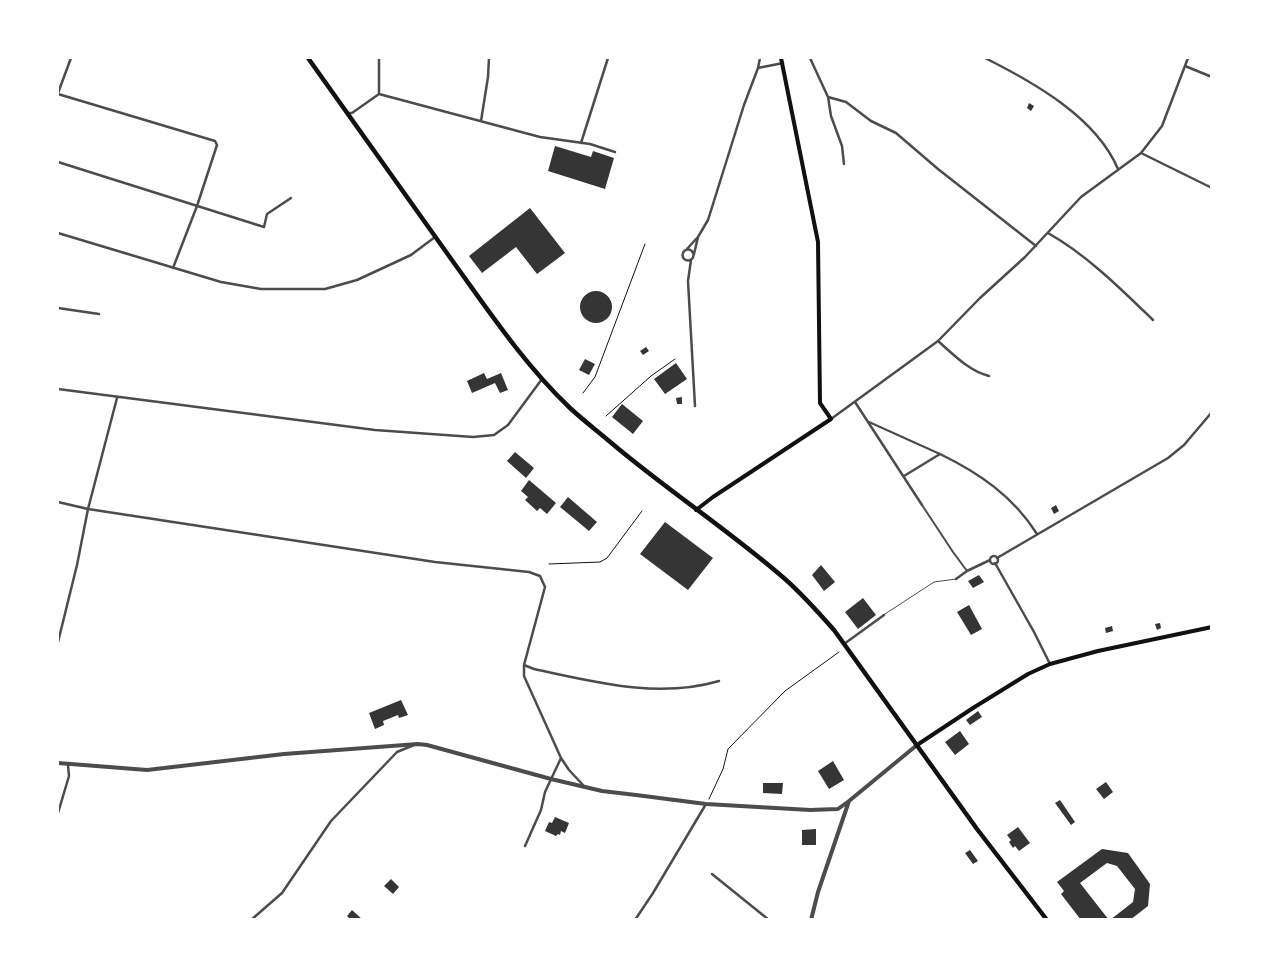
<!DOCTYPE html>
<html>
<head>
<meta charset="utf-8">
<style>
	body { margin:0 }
	#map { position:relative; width:1269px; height:977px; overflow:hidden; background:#fff; font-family:"IBM Plex Sans",sans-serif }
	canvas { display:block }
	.frame { position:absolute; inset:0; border:59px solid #fff; pointer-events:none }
</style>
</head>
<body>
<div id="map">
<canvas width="1269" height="977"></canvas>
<div class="frame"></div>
</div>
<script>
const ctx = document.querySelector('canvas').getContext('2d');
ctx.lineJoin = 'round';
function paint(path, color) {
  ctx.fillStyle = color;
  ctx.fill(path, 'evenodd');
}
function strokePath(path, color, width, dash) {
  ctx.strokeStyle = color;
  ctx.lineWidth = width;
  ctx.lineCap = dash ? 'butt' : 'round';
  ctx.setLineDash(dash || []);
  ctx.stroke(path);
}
const building = new Path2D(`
	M 1029,103 L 1034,106 L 1031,111 L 1027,108 Z
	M 555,146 L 591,157 L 593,151 L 614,158 L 605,189 L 548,171 Z
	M 530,208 L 565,253 L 537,274 L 516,247 L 482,273 L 469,256 Z
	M580 307a16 16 0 1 1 32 0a16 16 0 1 1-32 0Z
	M 646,347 L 649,351 L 643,355 L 640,351 Z
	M 585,359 L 595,364 L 589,375 L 579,370 Z
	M 676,363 L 687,379 L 665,394 L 654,379 Z
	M 484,373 L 487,379 L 501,373 L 508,390 L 500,393 L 495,383 L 472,393 L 467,381 Z
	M 682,397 L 682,404 L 677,404 L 676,398 Z
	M 622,404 L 643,421 L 633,434 L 612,417 Z
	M 515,452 L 534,468 L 526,478 L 507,461 Z
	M 529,480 L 556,503 L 547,514 L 540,508 L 537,511 L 525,500 L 528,497 L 521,491 Z
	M 568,497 L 597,522 L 589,531 L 560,507 Z
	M 1056,505 L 1059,511 L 1054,514 L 1051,508 Z
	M 665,522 L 713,558 L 688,590 L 640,554 Z
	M 821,565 L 835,582 L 824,591 L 812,575 Z
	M 979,575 L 984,582 L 973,588 L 968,581 Z
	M 863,598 L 876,615 L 858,629 L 845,612 Z
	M 969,605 L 982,629 L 971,635 L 957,612 Z
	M 1160,623 L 1161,628 L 1157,630 L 1155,624 Z
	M 1112,626 L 1113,631 L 1106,633 L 1105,628 Z
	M 401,700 L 408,715 L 399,718 L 398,715 L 383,721 L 384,725 L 375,729 L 369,713 Z
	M 978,711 L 982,717 L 970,725 L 966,720 Z
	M 960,731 L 969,744 L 955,755 L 945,742 Z
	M 833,761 L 844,780 L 829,789 L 818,771 Z
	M 1106,782 L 1113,792 L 1104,799 L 1096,789 Z
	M 763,783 L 783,783 L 782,794 L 763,793 Z
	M 1060,800 L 1075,822 L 1071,825 L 1055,803 Z
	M 555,817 L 569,823 L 565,833 L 561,831 L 560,835 L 558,834 L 556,836 L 545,831 L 549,822 L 552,823 Z
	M 1018,827 L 1030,843 L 1019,851 L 1015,846 L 1013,848 L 1009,842 L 1011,840 L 1007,835 Z
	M 816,829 L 816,845 L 802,845 L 802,830 Z
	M 1102,849 L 1128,853 L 1150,884 L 1148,906 L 1130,920 L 1110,920 L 1133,902 L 1135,889 L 1117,866 L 1107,863 L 1080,883 L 1109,920 L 1081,920 L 1061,894 L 1064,891 L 1057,882 Z
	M 970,850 L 978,861 L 973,864 L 965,853 Z
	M 391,879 L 399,887 L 393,894 L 384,886 Z
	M 352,910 L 363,920 L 351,920 L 347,916 Z`);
const path = new Path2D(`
	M 583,393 L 595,377 L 645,244
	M 606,416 L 651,376 L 675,359
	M 549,564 L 600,562 L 607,558 L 642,511
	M 709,799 L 723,769 L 728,749 L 785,691 L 839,652`);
const service = new Path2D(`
	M 885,614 L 934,582 L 956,579`);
const pedestrian = new Path2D(`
	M 869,422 L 940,454
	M 922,505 L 953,552 L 967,571`);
const minor = new Path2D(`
	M 379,58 L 379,94
	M 810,58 L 828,97 L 831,116 L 842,146 L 844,164
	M 985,58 C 1033,82 1096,117 1118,169
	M 1185,66 L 1212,77
	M 758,68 L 760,58
	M 58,93 L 71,58
	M 58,94 L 215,141 L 217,145 L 197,206 L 173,268
	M 828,97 L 846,102 L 871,121 L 896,133 L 938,169 L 1036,246
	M 348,113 L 352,113 L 379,94 L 540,137 L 590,144 L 615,152
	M 481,121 L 488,77 L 489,58
	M 581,143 L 608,58
	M 1141,153 L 1212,188
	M 58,162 L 264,227 L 267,214 L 291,198
	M 58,233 L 221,282 L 261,289 L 325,289 L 357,280 L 411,255 L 435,237
	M 1048,233 C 1087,255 1121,289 1153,320
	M 687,249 L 697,238
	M682.5 255a5.5 5.5 0 1 1 11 0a5.5 5.5 0 1 1-11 0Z
	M 694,254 L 698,237 L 708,220 L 744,105 L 758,68 L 783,63
	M 691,260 L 688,281 L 695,406
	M 58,308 L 99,314
	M 938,341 C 954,355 969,371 989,376
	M 58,389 L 375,430 L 473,437 L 494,435 L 508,425 L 542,379
	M 855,402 L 922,505
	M 831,419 L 938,341 L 980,298 L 1025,257 L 1081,197 L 1141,153 L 1162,126 L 1188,58
	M 904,476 L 940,454 C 979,473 1013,496 1037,534
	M 58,502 L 88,509 L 435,562 L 529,572 L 540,576 L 545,587 L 524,665 L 524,676 L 561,758 L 569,770 L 584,786
	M990 560a4 4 0 1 1 8 0a4 4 0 1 1-8 0Z
	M 997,558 L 1168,458 L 1184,445 L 1212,412
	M 995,563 L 1034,632 L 1050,664
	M 956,579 L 967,571 L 990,560
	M 58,642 L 77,565 L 88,509 L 117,398
	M 844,644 L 884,615
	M 524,665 L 534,669 C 595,682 658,699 719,681
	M 58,813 L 69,776 L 68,765
	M 525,846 L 541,810 L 545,792 L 561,758
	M 712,874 L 769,920
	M 251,920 L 282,893 L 331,821 L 397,752 L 414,745
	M 635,920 L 653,893 L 706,804`);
const tertiary = new Path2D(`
	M 58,763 L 147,770 L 284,754 L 418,744 L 427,745 L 551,779 L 602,791 L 636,795 L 706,804 L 810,810 L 838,809 L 849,801
	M 811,920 L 818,892 L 849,801 L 917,745`);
const secondary = new Path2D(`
	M 696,510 L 713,497 L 831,419 L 820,403 L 818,242 L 781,58
	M 917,745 L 973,708 L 1028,674 L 1050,664 L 1098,651 L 1212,627`);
const trunk = new Path2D(`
	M 308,58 C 357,126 405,195 454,263 C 490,313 525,365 570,408 C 584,421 600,433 615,446 C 670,492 731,532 785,579 C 803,595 819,613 834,630 L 977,829 L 1047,920`);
paint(building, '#353535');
strokePath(path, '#111', 1);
strokePath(service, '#4c4c4c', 1);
strokePath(pedestrian, '#4c4c4c', 2);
strokePath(minor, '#4c4c4c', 2.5);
strokePath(tertiary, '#4c4c4c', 4);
strokePath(secondary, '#111', 4);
strokePath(trunk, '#111', 4.5);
</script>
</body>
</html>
